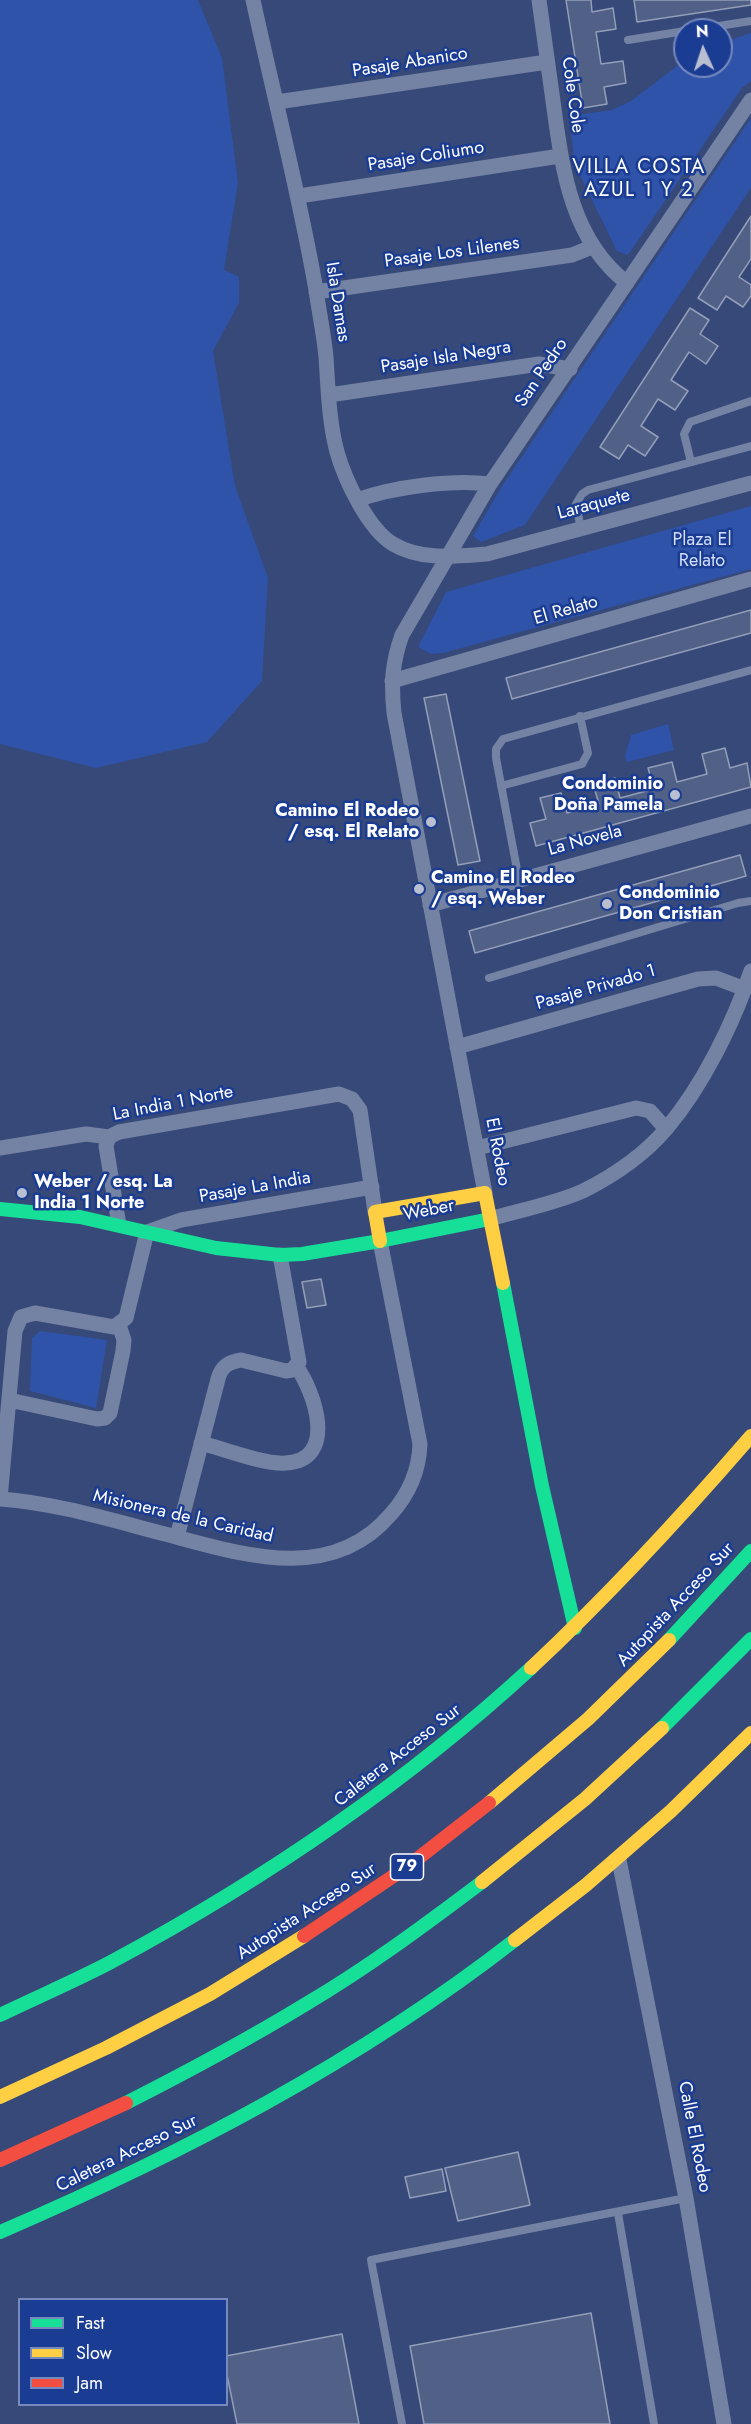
<!DOCTYPE html>
<html>
<head>
<meta charset="utf-8">
<style>
	body { margin:0 }
	#map { position:relative; width:751px; height:2424px; overflow:hidden; background:#364978; font-family:Jost,sans-serif }
	canvas { display:block }
	.legend { position:absolute; left:18px; top:2298px; width:210px; height:108px; box-sizing:border-box; background:#1b3c93; border:2px solid #768abe; margin:0; padding:8px 10px; list-style:none; font-size:18px; color:#fff }
	.legend li { display:flex; align-items:center; gap:12px; height:30px }
	.legend b { width:30px; border:2px solid #768abe }
	.north { position:absolute; left:673px; top:18px; width:60px; height:60px; box-sizing:border-box; background:#1b3c93; border:2px solid #768abe; border-radius:50%; rotate:357deg; font-size:16px; font-weight:700; line-height:24px; text-align:center; color:#fff }
	.north::after { content:''; display:block; margin:auto; width:21px; height:27px; background:#b9bfd0; clip-path:polygon(50% 0,100% 100%,50% 72%,0 100%) }
</style>
</head>
<body>
<div id="map">
<canvas width="751" height="2424"></canvas>
<ul class="legend">
<li><b style="height:8px;background:#16e098"></b>Fast</li>
<li><b style="height:8px;background:#ffcf43"></b>Slow</li>
<li><b style="height:8px;background:#f24e42"></b>Jam</li>
</ul>
<div class="north">N</div>
</div>
<script>
const ctx = document.querySelector('canvas').getContext('2d');
ctx.lineJoin = 'round';
function paint(path, color) {
  ctx.fillStyle = color;
  ctx.fill(path, 'evenodd');
}
function strokePath(path, color, width, dash) {
  ctx.strokeStyle = color;
  ctx.lineWidth = width;
  ctx.lineCap = dash ? 'butt' : 'round';
  ctx.setLineDash(dash || []);
  ctx.stroke(path);
}
function drawText(font, color, halo, rows, align = 'center') {
  ctx.font = font + ' Jost,sans-serif';
  ctx.lineWidth = 5;
  ctx.setLineDash([]);
  ctx.textBaseline = 'middle';
  ctx.strokeStyle = halo;
  ctx.fillStyle = color;
  for (const [text, x, y, turn = 0] of rows) {
    ctx.save();
    ctx.translate(x, y);
    ctx.rotate((+turn || 0) * Math.PI / 180);
    ctx.textAlign = isNaN(turn) ? turn : align;
    if (halo) ctx.strokeText(text, 0, 0);
    ctx.fillText(text, 0, 0);
    ctx.restore();
  }
}
const green = new Path2D(`
	M 0,0 L 198,0 L 222,58 L 238,183 L 224,270 L 239,277 L 239,303 L 213,351 L 235,486 L 268,578 L 262,681 L 207,742 L 96,768 L 0,744 Z
	M 751,33 L 751,81 L 742,88 L 628,255 L 617,251 L 575,165 L 569,116 L 612,110 L 631,101 L 685,60 L 685,66 L 721,66 L 721,43 Z
	M 751,118 L 751,188 L 525,525 L 481,542 L 473,536 L 500,489 Z
	M 751,506 L 751,569 L 443,653 L 431,654 L 418,647 L 446,592 Z
	M 668,724 L 674,750 L 627,762 L 625,756 L 631,735 Z
	M 40,1331 L 107,1340 L 96,1408 L 30,1391 L 32,1338 Z`);
const building = new Path2D(`
	M 566,0 L 591,0 L 592,12 L 613,8 L 616,29 L 596,32 L 601,64 L 623,61 L 626,83 L 604,87 L 607,104 L 583,108 Z
	M 634,0 L 751,0 L 751,5 L 637,22 Z
	M 751,216 L 751,259 L 739,277 L 751,285 L 751,296 L 743,307 L 726,296 L 717,310 L 698,298 Z
	M 690,308 L 709,320 L 700,334 L 718,346 L 706,364 L 689,352 L 671,380 L 688,391 L 675,410 L 658,399 L 641,426 L 658,437 L 645,456 L 628,445 L 619,459 L 600,447 Z
	M 751,610 L 751,633 L 512,699 L 506,678 Z
	M 446,694 L 480,861 L 458,865 L 424,698 Z
	M 725,748 L 730,768 L 747,763 L 751,787 L 536,846 L 530,823 L 546,819 L 540,798 L 561,793 L 567,813 L 599,804 L 593,784 L 615,778 L 620,798 L 654,789 L 648,768 L 672,762 L 677,782 L 707,774 L 702,754 Z
	M 740,855 L 746,876 L 475,953 L 469,931 Z
	M 321,1279 L 326,1305 L 307,1308 L 302,1282 Z
	M 518,2152 L 530,2205 L 458,2221 L 445,2168 Z
	M 442,2169 L 446,2191 L 410,2198 L 405,2177 Z
	M 591,2313 L 610,2424 L 424,2424 L 410,2346 Z
	M 342,2334 L 359,2424 L 237,2424 L 226,2370 L 226,2356 Z`);
const lane = new Path2D(`
	M 693,30 L 751,21
	M 628,40 L 685,31
	M 691,462 L 684,434 L 690,422 L 751,401
	M 581,529 L 576,504 L 582,494 L 588,490 L 751,446
	M 501,786 L 582,764 L 588,753 L 580,716
	M 519,880 L 496,758 L 496,749 L 503,739 L 751,670
	M 489,978 L 738,903 L 751,901
	M 618,2213 L 654,2424
	M 402,2424 L 371,2260 L 686,2198`);
const street = new Path2D(`
	M 253,0 C 274,97 299,192 316,290 C 319,312 324,335 326,357 C 328,388 329,422 337,452 C 345,480 368,529 393,544 C 421,561 457,556 487,554 L 751,483
	M 539,0 C 544,34 548,67 553,101 C 562,167 570,239 627,283
	M 277,102 L 547,62
	M 299,196 L 560,156
	M 316,292 L 572,255 L 592,247
	M 329,395 L 539,364 L 570,369
	M 357,500 C 393,487 453,479 490,484
	M 392,681 L 751,579
	M 430,905 L 751,816
	M 457,1047 L 698,979 L 716,978 L 745,989
	M 109,1137 L 106,1146 L 119,1225
	M 0,1148 L 86,1134 L 109,1137 L 119,1132 L 339,1094 L 352,1099 L 360,1110 L 375,1212
	M 477,1148 L 636,1108 L 650,1111 L 666,1129
	M 485,1193 L 394,713 C 391,683 392,663 402,635 L 490,484 L 751,100
	M 490,1219 C 520,1210 554,1204 583,1191 C 613,1176 645,1154 667,1128 C 703,1085 733,1024 751,971
	M 9,1400 L 97,1419 L 105,1418 L 110,1413 L 123,1351 L 124,1340 L 119,1325
	M 201,1443 C 224,1449 265,1465 286,1463 C 338,1460 315,1392 296,1366
	M 0,1499 C 56,1503 111,1520 165,1534 C 241,1554 331,1585 391,1514 C 409,1494 419,1471 420,1444 L 380,1241
	M 0,1499 L 15,1331 L 21,1317 L 35,1313 L 114,1327 L 126,1318 L 147,1232 L 181,1220 L 372,1187
	M 177,1537 L 218,1379 C 221,1367 228,1362 241,1360 L 286,1371 L 292,1370 L 299,1362 L 280,1255
	M 619,1860 L 686,2198 L 724,2424`);
const fast = new Path2D(`
	M 0,1209 L 80,1217 L 216,1248 L 280,1255 L 302,1254 L 380,1241 L 490,1219
	M 503,1283 L 542,1486 L 575,1628
	M 669,1640 L 751,1551
	M 662,1728 L 751,1639
	M 0,2015 C 37,1997 75,1981 111,1962 C 262,1881 405,1784 531,1668
	M 126,2103 C 187,2072 247,2040 306,2004 C 367,1968 425,1925 482,1882
	M 0,2232 C 182,2154 358,2062 515,1940`);
const slow = new Path2D(`
	M 380,1241 L 375,1212 L 485,1193 L 503,1283
	M 531,1668 C 610,1594 681,1517 751,1436
	M 489,1803 L 588,1719 L 669,1640
	M 482,1882 L 585,1799 L 662,1728
	M 515,1940 L 586,1885 L 671,1811 L 751,1733
	M 0,2097 L 106,2048 L 210,1994 L 304,1936`);
const jam = new Path2D(`
	M 304,1936 L 407,1867 L 489,1803
	M 0,2160 L 126,2103`);
const markers = [
	[675,795,6,"#b9bfd0"],
	[431,822,6,"#b9bfd0"],
	[419,889,6,"#b9bfd0"],
	[607,904,6,"#b9bfd0"],
	[22,1193,6,"#b9bfd0"]
];
const shields = [
	[407,1867,33]
];
const shieldNames = [
	["79",407,1867]
];
const streetNames = [
	["Pasaje Abanico",410,63,-9],
	["Cole Cole",572,95,82],
	["Pasaje Coliumo",426,157,-9],
	["Pasaje Los Lilenes",452,253,-8],
	["Isla Damas",337,302,81],
	["Pasaje Isla Negra",446,358,-9],
	["San Pedro",542,373,-56],
	["Laraquete",594,505,-15],
	["El Relato",566,611,-16],
	["La Novela",585,841,-15],
	["Pasaje Privado 1",596,988,-16],
	["La India 1 Norte",173,1104,-11],
	["El Rodeo",497,1152,79],
	["Pasaje La India",255,1188,-10],
	["Weber",429,1211,-11],
	["Misionera de la Caridad",183,1517,13],
	["Autopista Acceso Sur",676,1605,-47],
	["Caletera Acceso Sur",398,1756,-38],
	["Autopista Acceso Sur",307,1912,-33],
	["Calle El Rodeo",694,2137,79],
	["Caletera Acceso Sur",127,2154,-26]
];
const parkNames = [
	["Plaza El",702,541],
	["Relato",702,562]
];
const poiNames = [
	["Condominio",663,785,"right"],
	["Doña Pamela",663,806,"right"],
	["Camino El Rodeo",419,812,"right"],
	["/ esq. El Relato",419,833,"right"],
	["Camino El Rodeo",431,879],
	["/ esq. Weber",431,900],
	["Condominio",619,894],
	["Don Cristian",619,915],
	["Weber / esq. La",34,1183],
	["India 1 Norte",34,1204]
];
const neighbourhoodNames = [
	["VILLA COSTA",639,168],
	["AZUL 1 Y 2",639,191]
];
paint(green, '#2f53a9');
paint(building, '#516086');
strokePath(building, '#939eb9', 1.5);
strokePath(lane, '#7482a3', 8);
strokePath(street, '#7482a3', 15);
strokePath(fast, '#16e098', 14);
strokePath(slow, '#ffcf43', 14);
strokePath(jam, '#f24e42', 14);
for (const [x, y, r, color] of markers) {
  const dot = new Path2D();
  dot.arc(x, y, r, 0, 2 * Math.PI);
  ctx.fillStyle = color;
  ctx.fill(dot);
  strokePath(dot, '#1b3c93', 2);
}
for (const [x, y, w] of shields) {
  const box = new Path2D();
  box.roundRect(x - w / 2, y - 13, w, 26, 4.5);
  ctx.fillStyle = '#1b3c93';
  ctx.fill(box);
  strokePath(box, '#fff', 1.5);
}
drawText('bold 16px', '#fff', null, shieldNames);
drawText('18px', '#fff', '#1b3c93', streetNames);
drawText('18px', '#d2defb', '#1b3c93', parkNames);
drawText('bold 18px', '#fff', '#1b3c93', poiNames, 'left');
ctx.letterSpacing = '1.5px';
drawText('20px', '#fff', '#1b3c93', neighbourhoodNames);
ctx.letterSpacing = '0px';
</script>
</body>
</html>
